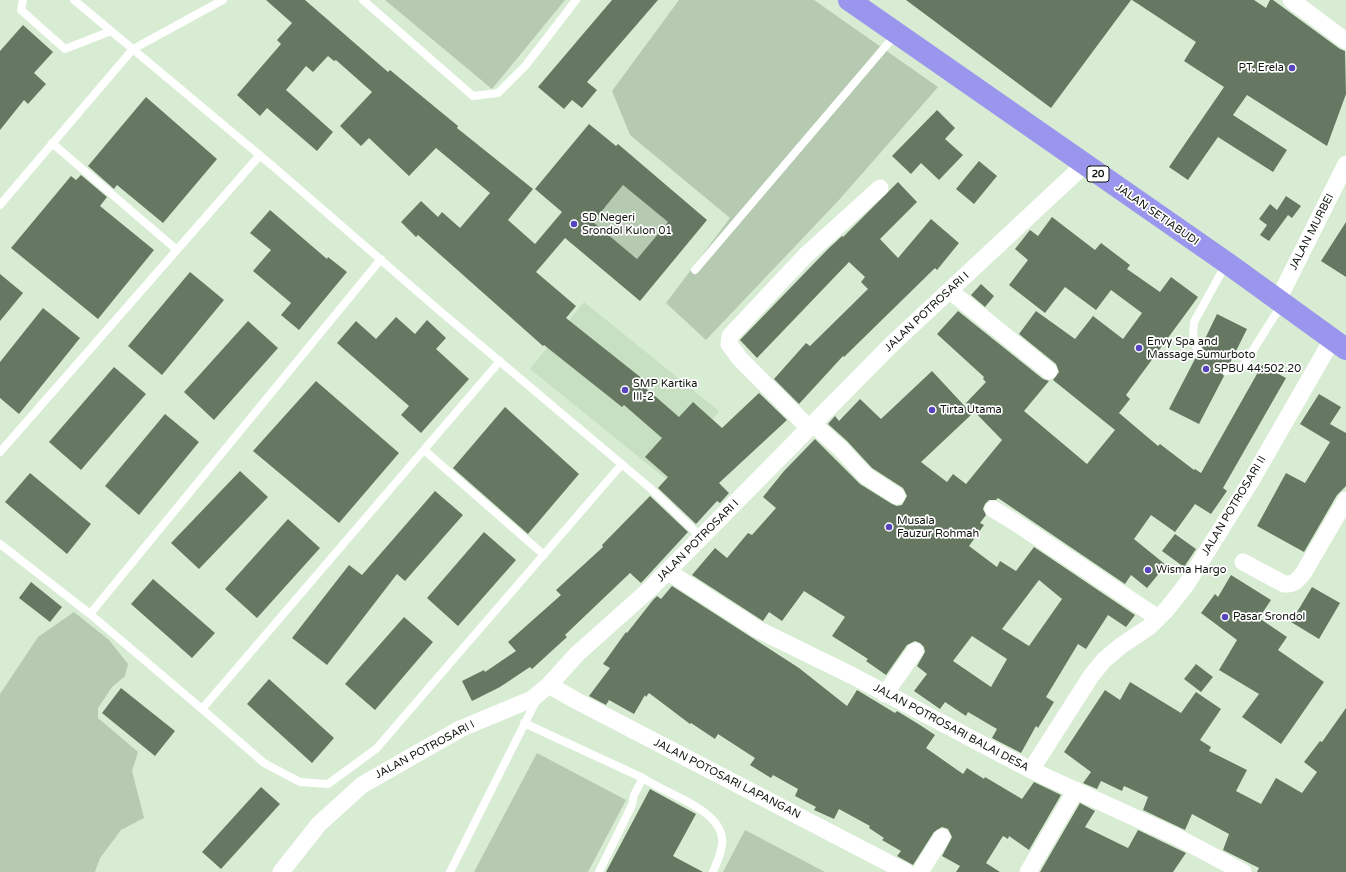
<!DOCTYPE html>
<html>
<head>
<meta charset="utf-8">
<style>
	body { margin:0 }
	canvas { display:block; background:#d8ecd3 }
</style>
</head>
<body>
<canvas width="1346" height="872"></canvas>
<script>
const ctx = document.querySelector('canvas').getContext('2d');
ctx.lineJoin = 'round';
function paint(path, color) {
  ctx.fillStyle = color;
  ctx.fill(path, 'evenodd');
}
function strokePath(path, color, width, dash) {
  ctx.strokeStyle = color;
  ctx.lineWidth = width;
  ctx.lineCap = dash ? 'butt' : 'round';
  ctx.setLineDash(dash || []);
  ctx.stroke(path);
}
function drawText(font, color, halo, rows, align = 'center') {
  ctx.font = font + ' "Varela Round",sans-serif';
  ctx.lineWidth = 3.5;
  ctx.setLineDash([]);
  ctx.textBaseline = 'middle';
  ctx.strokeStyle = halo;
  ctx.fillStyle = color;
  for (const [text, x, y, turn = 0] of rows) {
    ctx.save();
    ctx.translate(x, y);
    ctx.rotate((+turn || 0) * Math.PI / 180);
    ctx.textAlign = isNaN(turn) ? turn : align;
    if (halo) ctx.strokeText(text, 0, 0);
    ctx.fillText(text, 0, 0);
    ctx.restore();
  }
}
const built = new Path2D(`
	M 584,302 L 719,411 L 666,479 L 530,369 Z`);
const green = new Path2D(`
	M 385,0 L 565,0 L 492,89 Z
	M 679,0 L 814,0 L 938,87 L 839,200 L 706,340 L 666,303 L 730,218 L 630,135 L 612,91 Z
	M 623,185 L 668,222 L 637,259 L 593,222 Z
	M 74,612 L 109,640 L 128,664 L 125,676 L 112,687 L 98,708 L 98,718 L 138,752 L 132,771 L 144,818 L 121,830 L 100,858 L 95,872 L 0,872 L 0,694 L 38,637 Z
	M 537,753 L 626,800 L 588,872 L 474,872 Z
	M 745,830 L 825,872 L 723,872 Z`);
const building = new Path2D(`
	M 266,0 L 305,0 L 388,72 L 390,70 L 458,126 L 457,128 L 533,189 L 508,220 L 535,244 L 562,212 L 535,189 L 589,124 L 616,146 L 618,144 L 707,220 L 640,301 L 565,238 L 536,272 L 576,306 L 566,318 L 644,380 L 641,384 L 679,417 L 693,402 L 722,428 L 759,393 L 787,420 L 719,483 L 729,493 L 720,503 L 717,501 L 696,524 L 658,488 L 668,477 L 645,457 L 662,438 L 624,405 L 622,407 L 544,345 L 543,346 L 418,235 L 416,237 L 401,222 L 421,201 L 438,217 L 442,212 L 460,228 L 490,193 L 436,148 L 409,176 L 369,138 L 361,146 L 340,126 L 372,92 L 336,60 L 334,61 L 328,56 L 313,72 L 306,66 L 286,90 L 333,132 L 317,151 L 267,108 L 260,116 L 237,95 L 281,44 L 277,40 L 292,23 ZM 623,185 L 668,222 L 637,259 L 593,222 Z
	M 612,0 L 658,0 L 587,82 L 597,90 L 582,108 L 572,100 L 564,109 L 538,87 Z
	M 906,0 L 1131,0 L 1051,108 Z
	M 1132,0 L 1254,0 L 1266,8 L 1270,0 L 1273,0 L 1340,49 L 1345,51 L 1346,94 L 1327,146 L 1247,95 L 1233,115 L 1287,150 L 1273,172 L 1218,137 L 1188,180 L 1169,167 L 1224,87 L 1184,61 L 1196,42 Z
	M 23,25 L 53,52 L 34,73 L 46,84 L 28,104 L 24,100 L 0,130 L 0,51 Z
	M 146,97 L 217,159 L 163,223 L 117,185 L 114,189 L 88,166 Z
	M 937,110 L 955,128 L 945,139 L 963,155 L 939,180 L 921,163 L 911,174 L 892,156 Z
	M 979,161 L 997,176 L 974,204 L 956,189 Z
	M 81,175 L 107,197 L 100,206 L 154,250 L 98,319 L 11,248 L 71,176 L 76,180 Z
	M 898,182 L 917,202 L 880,239 L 898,258 L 931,219 L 959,243 L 937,270 L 935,268 L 844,357 L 843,356 L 799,404 L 774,379 L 806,343 L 810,346 L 868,289 L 861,282 L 865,277 L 849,262 L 757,358 L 740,340 L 828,249 L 842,236 L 843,237 Z
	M 1286,196 L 1301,206 L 1292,218 L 1288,215 L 1269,241 L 1260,235 L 1267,225 L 1259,219 L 1270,204 L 1277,210 Z
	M 270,210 L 327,259 L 328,257 L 347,272 L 299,330 L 281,315 L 291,303 L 253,271 L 271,250 L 250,233 Z
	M 1052,217 L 1095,250 L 1101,243 L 1130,265 L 1127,269 L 1160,292 L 1171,277 L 1198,297 L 1126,395 L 1130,399 L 1119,413 L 1158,446 L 1160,444 L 1194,470 L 1195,469 L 1201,473 L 1262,365 L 1286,378 L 1223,488 L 1227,491 L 1211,514 L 1195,504 L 1175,532 L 1151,515 L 1134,539 L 1166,565 L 1147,588 L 1131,575 L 1125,584 L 998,498 L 996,500 L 989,500 L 985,504 L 983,509 L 986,515 L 980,523 L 984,525 L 969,546 L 997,567 L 1000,561 L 1016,571 L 1034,547 L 1135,615 L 1126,627 L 1108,615 L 1086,649 L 1078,644 L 1046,697 L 1054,702 L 1038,728 L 1036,726 L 1021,753 L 992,738 L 997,729 L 968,712 L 966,716 L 945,702 L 940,709 L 914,691 L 927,674 L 917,666 L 925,652 L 924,647 L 920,643 L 915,641 L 907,645 L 886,675 L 866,661 L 868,659 L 832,636 L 845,617 L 804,591 L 782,621 L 769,612 L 763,621 L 692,575 L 715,548 L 727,558 L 748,533 L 752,535 L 776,508 L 763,497 L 784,471 L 815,439 L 860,484 L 892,504 L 897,506 L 902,505 L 907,496 L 903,488 L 872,468 L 847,441 L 828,424 L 835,416 L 839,421 L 860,399 L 881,419 L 932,371 L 972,414 L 921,462 L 947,482 L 953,474 L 966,484 L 1002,440 L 966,403 L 986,382 L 983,379 L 984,377 L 937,334 L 958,311 L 1043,379 L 1049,381 L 1024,411 L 1087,464 L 1115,430 L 1053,380 L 1059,372 L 1056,364 L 1019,334 L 1036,311 L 1075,339 L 1093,316 L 1123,339 L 1142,313 L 1111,290 L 1096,310 L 1065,287 L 1045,313 L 1009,285 L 1028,260 L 1015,249 L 1030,230 L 1038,236 ZM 1039,580 L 1062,599 L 1029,646 L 1002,629 ZM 972,636 L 1007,659 L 991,687 L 953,661 Z
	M 1346,222 L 1346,277 L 1321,261 Z
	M 190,272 L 224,300 L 162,375 L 128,346 Z
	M 0,274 L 23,293 L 0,321 Z
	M 981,284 L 994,296 L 985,307 L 971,295 Z
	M 43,308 L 80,338 L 19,414 L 0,398 L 0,362 Z
	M 1217,314 L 1247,329 L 1229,365 L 1221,369 L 1221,372 L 1224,376 L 1199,424 L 1169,409 L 1196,357 L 1200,357 L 1203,354 L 1202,345 Z
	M 396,317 L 415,334 L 427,320 L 446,338 L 436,349 L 469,379 L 421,433 L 401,415 L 409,406 L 337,343 L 356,321 L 376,339 Z
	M 248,321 L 278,348 L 214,420 L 184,392 Z
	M 114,367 L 146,394 L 81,470 L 49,442 Z
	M 316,381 L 399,453 L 339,523 L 253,451 Z
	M 1319,394 L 1341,407 L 1330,424 L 1346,433 L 1346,486 L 1337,495 L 1304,552 L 1257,526 L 1286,473 L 1305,483 L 1330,442 L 1300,424 Z
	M 505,407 L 579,474 L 528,534 L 453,468 Z
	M 165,414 L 199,442 L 139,515 L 105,486 Z
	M 240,471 L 268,497 L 199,569 L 171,543 Z
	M 30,473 L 91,524 L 67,554 L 5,502 Z
	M 435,491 L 463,515 L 405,581 L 397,574 L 327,665 L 292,638 L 349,565 L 362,575 Z
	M 650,496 L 688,532 L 641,583 L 630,573 L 565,635 L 567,637 L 532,669 L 530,667 L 500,687 L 472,701 L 462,681 L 484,670 L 485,672 L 516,651 L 508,642 L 561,595 L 556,590 L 603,547 L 602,545 Z
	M 288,519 L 320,548 L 257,618 L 225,589 Z
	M 484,532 L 516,560 L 458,626 L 427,598 Z
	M 1175,534 L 1196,549 L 1184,567 L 1162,551 Z
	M 1231,575 L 1271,600 L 1259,618 L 1287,637 L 1278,650 L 1324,682 L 1281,744 L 1242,717 L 1259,694 L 1219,670 L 1237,640 L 1201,613 L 1215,594 L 1218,597 Z
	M 153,579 L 215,633 L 192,658 L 131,604 Z
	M 31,582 L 62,607 L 50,622 L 19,598 Z
	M 672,586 L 799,668 L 847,706 L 857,690 L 895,713 L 897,711 L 920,725 L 935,735 L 926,748 L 963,774 L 967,768 L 984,779 L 985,777 L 1022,799 L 1034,782 L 1061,795 L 1029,850 L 1009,836 L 1008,839 L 1003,836 L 986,863 L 1000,872 L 956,872 L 960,866 L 942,856 L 952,837 L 948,829 L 942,827 L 934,832 L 913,865 L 897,856 L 901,851 L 882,840 L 884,838 L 869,828 L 870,826 L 839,809 L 834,819 L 814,810 L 816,807 L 795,796 L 798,789 L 773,775 L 771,778 L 750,765 L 755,758 L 718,734 L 715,739 L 691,723 L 690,724 L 649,693 L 646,697 L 645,695 L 634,714 L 609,700 L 606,705 L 589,696 L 610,668 L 603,664 L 626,632 L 627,633 L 653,600 L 657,596 L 661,599 Z
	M 1312,587 L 1340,603 L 1319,639 L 1291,622 Z
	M 404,617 L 433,642 L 375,710 L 345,684 Z
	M 1196,664 L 1213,677 L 1201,692 L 1184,679 Z
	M 269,679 L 334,738 L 312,763 L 247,704 Z
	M 1130,682 L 1181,713 L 1196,692 L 1221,709 L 1200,740 L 1211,747 L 1209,751 L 1247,770 L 1236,791 L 1261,804 L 1276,778 L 1302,793 L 1317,772 L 1304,762 L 1320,741 L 1322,742 L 1346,708 L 1346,872 L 1257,872 L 1259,868 L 1223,850 L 1229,834 L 1192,814 L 1185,830 L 1143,810 L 1148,797 L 1124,786 L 1122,791 L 1101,781 L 1097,789 L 1083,783 L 1091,772 L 1064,752 L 1105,690 L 1120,700 Z
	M 121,688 L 175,731 L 155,756 L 102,713 Z
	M 261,787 L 280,804 L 221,869 L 202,852 Z
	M 650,789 L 696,814 L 673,856 L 703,872 L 606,872 Z
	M 1080,803 L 1095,811 L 1085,827 L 1128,848 L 1138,830 L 1186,853 L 1173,872 L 1040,872 Z`);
const lane = new Path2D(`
	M 23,0 L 21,10 L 65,49 L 111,31
	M 74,0 L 275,168 L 434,306 L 650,488 L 701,537
	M 363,0 L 473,96 L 498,93 L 526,65 L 576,0
	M 52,143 L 177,250
	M 0,205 L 133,49 L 223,0
	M 695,270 L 896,34
	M 1198,352 L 1193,336 L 1194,322 L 1226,264
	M 500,361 L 202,709 L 264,763 L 300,782 L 328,784 L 376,749 L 622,464
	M 1226,371 L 1241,369 L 1282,304
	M 424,450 L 544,555
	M 0,452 L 260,155
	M 0,544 L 90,614 L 202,709
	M 90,614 L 381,259
	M 524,723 L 643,778 L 634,795 L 632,805 L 599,872
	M 643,778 C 664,793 712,806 721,833 C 725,845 718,860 713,872
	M 450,872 L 537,699`);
const street = new Path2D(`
	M 1291,0 L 1346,41
	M 950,291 L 1049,371
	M 1278,300 L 1346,164
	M 813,424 L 840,448 L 866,476 L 897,496
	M 809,428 L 740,359 L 729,344 L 730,336 L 806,255 L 880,188
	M 993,509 L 1016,523 L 1158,618
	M 1243,562 L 1284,584 C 1294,585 1298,580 1304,572 L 1346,500
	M 667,571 L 757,629 L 853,676 L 1031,770 L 1177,837 L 1243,872
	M 549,685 L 577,701 L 906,872
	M 885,694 L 915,651
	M 1031,770 L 1091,676 L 1104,660 L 1122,645 L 1149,627 L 1167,609 L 1186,585 L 1251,481 L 1332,340
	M 281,872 L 319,824 L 362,785 L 460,729 L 532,699 L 549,685 L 577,654 L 651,588 L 892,344 L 1084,165
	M 920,872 L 942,837
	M 1028,872 L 1076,790`);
const highway = new Path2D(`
	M 849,0 L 1227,263 L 1346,349`);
const markers = [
	[1292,68,4,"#5743bb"],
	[574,224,4,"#5743bb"],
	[1139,348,4,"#5743bb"],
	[1206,369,4,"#5743bb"],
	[625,390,4,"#5743bb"],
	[932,410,4,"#5743bb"],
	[889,527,4,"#5743bb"],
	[1148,570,4,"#5743bb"],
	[1225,617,4,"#5743bb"]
];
const shields = [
	[1098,174,22]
];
const shieldNames = [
	["20",1098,174]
];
const poiNames = [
	["PT. Erela",1284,68,"right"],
	["SD Negeri",582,218],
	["Srondol Kulon 01",582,231],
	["Envy Spa and",1147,342],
	["Massage Sumurboto",1147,355],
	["SPBU 44.502.20",1214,369],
	["SMP Kartika",633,384],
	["III-2",633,397],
	["Tirta Utama",940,410],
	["Musala",897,521],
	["Fauzur Rohmah",897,534],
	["Wisma Hargo",1156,570],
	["Pasar Srondol",1233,617]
];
const streetNames = [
	["JALAN SETIABUDI",1157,215,35],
	["JALAN MURBEI",1312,232,-63],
	["JALAN POTROSARI I",927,312,-43],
	["JALAN POTROSARI II",1234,506,-59],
	["JALAN POTROSARI I",698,541,-45],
	["JALAN POTROSARI BALAI DESA",951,728,28],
	["JALAN POTROSARI I",425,750,-28],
	["JALAN POTOSARI LAPANGAN",727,779,27]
];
paint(built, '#c7e0c1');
paint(green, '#b5cab0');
paint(building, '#667862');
strokePath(lane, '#fff', 8);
strokePath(street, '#fff', 17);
strokePath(highway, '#9a96ed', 22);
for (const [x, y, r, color] of markers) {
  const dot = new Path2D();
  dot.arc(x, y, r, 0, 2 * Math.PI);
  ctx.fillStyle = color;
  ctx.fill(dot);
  strokePath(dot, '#fff', 1.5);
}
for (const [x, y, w] of shields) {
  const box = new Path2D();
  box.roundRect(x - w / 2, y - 8, w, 16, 3);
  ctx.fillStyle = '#fff';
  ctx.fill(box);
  strokePath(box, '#0f160d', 1);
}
drawText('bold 10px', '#0f160d', null, shieldNames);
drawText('11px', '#0f160d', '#fff', poiNames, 'left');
drawText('11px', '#0f160d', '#fff', streetNames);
</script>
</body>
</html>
